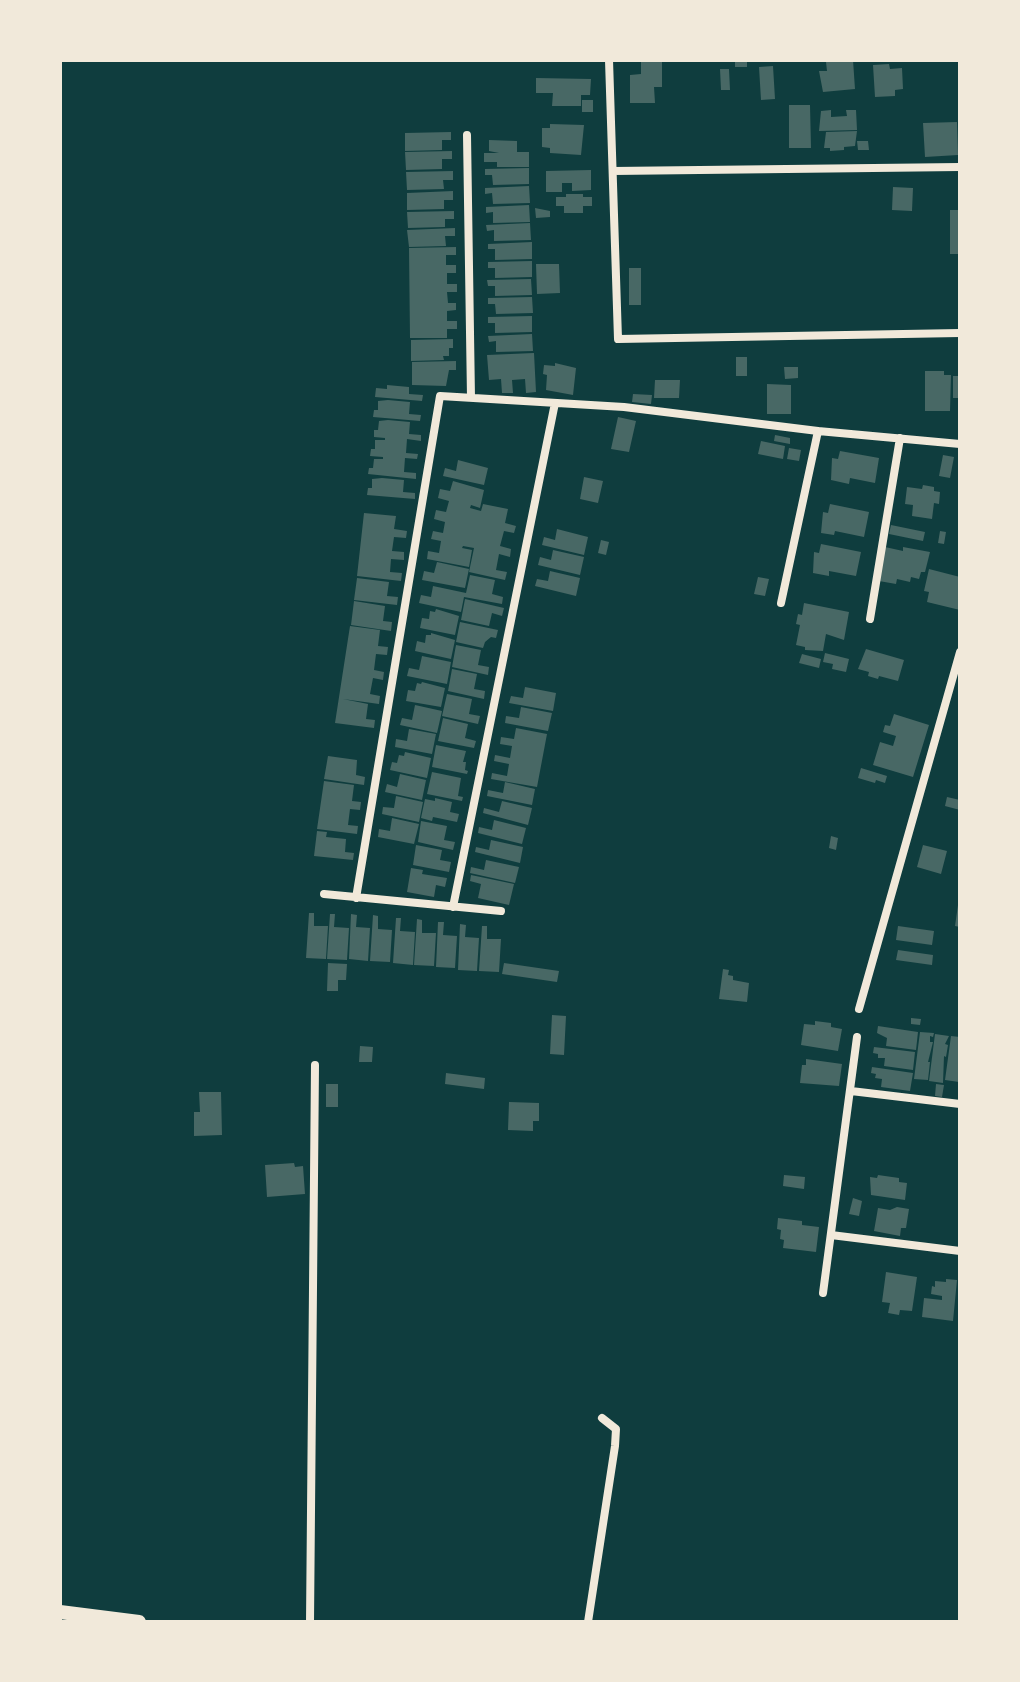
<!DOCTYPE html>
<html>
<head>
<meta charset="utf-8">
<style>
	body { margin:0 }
	#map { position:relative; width:1020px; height:1682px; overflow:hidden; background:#0f3d3e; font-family:"DejaVu Sans",sans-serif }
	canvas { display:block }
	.frame { position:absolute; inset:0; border:62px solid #f1e9da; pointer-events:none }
</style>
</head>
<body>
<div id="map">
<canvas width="1020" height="1682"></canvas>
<div class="frame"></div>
</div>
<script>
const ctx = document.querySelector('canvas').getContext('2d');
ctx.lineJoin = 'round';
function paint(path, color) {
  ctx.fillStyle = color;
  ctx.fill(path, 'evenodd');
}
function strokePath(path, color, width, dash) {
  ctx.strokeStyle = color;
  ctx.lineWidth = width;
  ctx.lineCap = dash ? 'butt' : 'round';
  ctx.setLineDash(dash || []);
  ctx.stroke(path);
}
const building = new Path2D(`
	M 735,60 L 747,60 L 747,67 L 735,67 Z
	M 853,60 L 855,89 L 823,92 L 819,71 L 827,71 L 826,62 Z
	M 641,62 L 662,62 L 662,87 L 654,87 L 655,103 L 630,103 L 630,75 L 641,74 Z
	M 889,64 L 890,69 L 902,68 L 903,89 L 895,90 L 895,96 L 875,97 L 873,65 Z
	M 773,66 L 775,99 L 761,100 L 759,67 Z
	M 720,69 L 729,69 L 730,90 L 721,90 Z
	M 536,78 L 591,79 L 590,95 L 581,95 L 581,106 L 552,106 L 553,93 L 536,93 Z
	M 582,100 L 593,100 L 593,112 L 582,112 Z
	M 789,105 L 810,105 L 811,148 L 789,148 Z
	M 831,110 L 831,117 L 847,116 L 846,110 L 856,110 L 857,130 L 819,131 L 821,111 Z
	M 957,122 L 958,155 L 925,157 L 923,123 Z
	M 550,124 L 584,125 L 581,155 L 550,153 L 550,148 L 542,147 L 542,128 L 550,128 Z
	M 857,131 L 855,146 L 844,147 L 844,150 L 830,151 L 830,148 L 824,148 L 826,132 Z
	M 451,132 L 451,140 L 442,140 L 442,150 L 405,151 L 405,133 Z
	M 489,140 L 517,141 L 517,152 L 529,152 L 529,167 L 497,167 L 497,162 L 484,162 L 484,153 L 499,153 L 489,151 Z
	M 857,141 L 868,141 L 869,150 L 858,150 Z
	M 452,151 L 452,159 L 442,159 L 442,169 L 406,170 L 405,152 Z
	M 529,168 L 529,184 L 493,185 L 492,175 L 485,175 L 485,169 Z
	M 591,170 L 591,190 L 572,191 L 572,183 L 562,183 L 562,192 L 546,192 L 546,171 Z
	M 453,171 L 453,180 L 443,180 L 444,189 L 407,190 L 406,172 Z
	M 529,186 L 530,203 L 493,204 L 492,193 L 485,194 L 485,188 Z
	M 893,187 L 913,188 L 912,211 L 892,210 Z
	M 453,191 L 453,200 L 444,200 L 444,209 L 407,210 L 407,193 Z
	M 566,194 L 583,194 L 583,197 L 592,197 L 592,206 L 583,206 L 583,213 L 564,213 L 564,206 L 556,206 L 556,197 L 566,197 Z
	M 529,205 L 530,222 L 493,223 L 493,212 L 486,213 L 486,207 Z
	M 535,208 L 550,211 L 550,217 L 536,218 Z
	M 950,210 L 960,210 L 960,254 L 950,254 Z
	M 454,211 L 454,219 L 445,219 L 445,227 L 408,228 L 407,212 Z
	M 530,223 L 531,240 L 494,241 L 494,230 L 487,231 L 486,225 Z
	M 455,228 L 455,236 L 445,236 L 446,246 L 409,247 L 407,230 Z
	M 532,242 L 532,259 L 495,260 L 495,249 L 488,249 L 488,244 Z
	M 456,247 L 456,255 L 446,255 L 446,265 L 456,265 L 456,273 L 447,273 L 447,284 L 457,284 L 457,292 L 447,292 L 448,303 L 456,303 L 456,310 L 447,311 L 447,321 L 457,321 L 457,329 L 447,329 L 447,338 L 410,338 L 409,248 Z
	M 532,261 L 532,277 L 495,278 L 495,268 L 488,268 L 488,262 Z
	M 536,264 L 559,264 L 560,293 L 537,294 Z
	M 629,268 L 641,268 L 641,305 L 629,305 Z
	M 531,279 L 532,295 L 495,296 L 495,286 L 488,286 L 487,280 Z
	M 532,297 L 533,313 L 496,314 L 495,304 L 488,304 L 488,298 Z
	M 532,316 L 532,332 L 495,333 L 495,323 L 488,323 L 488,317 Z
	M 532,334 L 533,351 L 496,352 L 496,341 L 489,342 L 488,336 Z
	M 453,339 L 453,348 L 449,348 L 449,356 L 443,356 L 444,360 L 411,361 L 411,340 Z
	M 534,353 L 536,392 L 526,393 L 525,379 L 512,380 L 513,393 L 502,393 L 501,379 L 489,380 L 487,355 Z
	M 736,357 L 747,357 L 747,376 L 736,376 Z
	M 456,361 L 456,370 L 449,370 L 446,386 L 412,385 L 412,362 Z
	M 555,363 L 576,368 L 573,395 L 546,390 L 547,375 L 543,374 L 544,365 L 555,366 Z
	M 784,367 L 798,367 L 798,378 L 785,379 Z
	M 925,371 L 944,371 L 944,375 L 951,375 L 950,411 L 925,411 Z
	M 953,376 L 960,376 L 960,398 L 953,398 Z
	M 655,380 L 680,380 L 679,398 L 654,398 Z
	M 767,384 L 791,385 L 791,414 L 767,414 Z
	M 387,385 L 409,387 L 409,394 L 423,395 L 422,401 L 375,397 L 376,388 L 387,389 Z
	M 633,394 L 652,395 L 651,404 L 632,402 Z
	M 388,400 L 410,402 L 409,414 L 421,415 L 420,421 L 373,417 L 374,410 L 378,410 L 378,401 Z
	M 618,417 L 636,421 L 629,452 L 611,449 Z
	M 388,420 L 410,422 L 409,434 L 421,435 L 421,441 L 407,439 L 406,453 L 418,454 L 417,459 L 405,458 L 404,472 L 416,473 L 416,479 L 368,474 L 369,468 L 373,468 L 374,459 L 383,459 L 383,457 L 370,456 L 371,449 L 375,449 L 375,440 L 385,440 L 385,438 L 374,437 L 374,430 L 378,430 L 379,421 Z
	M 775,435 L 790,438 L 790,444 L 774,441 Z
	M 761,441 L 785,446 L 783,459 L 758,454 Z
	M 789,448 L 801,450 L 799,461 L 787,459 Z
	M 840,451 L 879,458 L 875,483 L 850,478 L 849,484 L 831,480 L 832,458 L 838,459 Z
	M 943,455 L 954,457 L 950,478 L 939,476 Z
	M 458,460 L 488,468 L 484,485 L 443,476 L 445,468 L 456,471 Z
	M 584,477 L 603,481 L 598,503 L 580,499 Z
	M 382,478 L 404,480 L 403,492 L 415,493 L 415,499 L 367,495 L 368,488 L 372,488 L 372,479 Z
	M 453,481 L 484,490 L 480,508 L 471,505 L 470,508 L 481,511 L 483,504 L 508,509 L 505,523 L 516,526 L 514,533 L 504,531 L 500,546 L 511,549 L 510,557 L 499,554 L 496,570 L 507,572 L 505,580 L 469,572 L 474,548 L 463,546 L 462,548 L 472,550 L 469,567 L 427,559 L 428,551 L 439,553 L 441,541 L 431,539 L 433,531 L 443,533 L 445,522 L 434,519 L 436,510 L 446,512 L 449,501 L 438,498 L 440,489 L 450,491 Z
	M 923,485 L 934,487 L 934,491 L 940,492 L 939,504 L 934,503 L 932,519 L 912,516 L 913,505 L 905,504 L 907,487 L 922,489 Z
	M 830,504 L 869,512 L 864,537 L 835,531 L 834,535 L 821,533 L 823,512 L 828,513 Z
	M 364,513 L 396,516 L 394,529 L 407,531 L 406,538 L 394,537 L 392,551 L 404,552 L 404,560 L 391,559 L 390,572 L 402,573 L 401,581 L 357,576 Z
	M 891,525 L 925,532 L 923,541 L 889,534 Z
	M 557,529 L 588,537 L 584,555 L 542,545 L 544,537 L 555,540 Z
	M 940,531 L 946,532 L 944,544 L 938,543 Z
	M 601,540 L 609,542 L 606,555 L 598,553 Z
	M 821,544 L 861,552 L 856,576 L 829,571 L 829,576 L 813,573 L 814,552 L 819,553 Z
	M 885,547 L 903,551 L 903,547 L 930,552 L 925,572 L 921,572 L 919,579 L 911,577 L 910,582 L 897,579 L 896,584 L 879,581 Z
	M 553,550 L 584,557 L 580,575 L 538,565 L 540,557 L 551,560 Z
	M 437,562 L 469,569 L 465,588 L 422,580 L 424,571 L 434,573 Z
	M 929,569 L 960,577 L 960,610 L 927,602 L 929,592 L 924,591 Z
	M 550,571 L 580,578 L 576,596 L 535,586 L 537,579 L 548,581 Z
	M 470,575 L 495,580 L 492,594 L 503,597 L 502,604 L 464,597 L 461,612 L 419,603 L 421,595 L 431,597 L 433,586 L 466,593 Z
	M 758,577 L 769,579 L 765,596 L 754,594 Z
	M 357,578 L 389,582 L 387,596 L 398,597 L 397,605 L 354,600 Z
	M 465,599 L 504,608 L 502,616 L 492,613 L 489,626 L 461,620 Z
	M 354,601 L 385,606 L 383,621 L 392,622 L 391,631 L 351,625 Z
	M 804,603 L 849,612 L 844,640 L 826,634 L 823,651 L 805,650 L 805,647 L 796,645 L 800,625 L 796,624 L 798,614 L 802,615 Z
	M 436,609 L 459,616 L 455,635 L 420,628 L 422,618 L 429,619 L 430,611 L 435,612 Z
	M 460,622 L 498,630 L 496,638 L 491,637 L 485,642 L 483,648 L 456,642 Z
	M 350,626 L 380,630 L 378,646 L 388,647 L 387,655 L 376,654 L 374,670 L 384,672 L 383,680 L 373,678 L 370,694 L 380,696 L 379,704 L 343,699 L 368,704 L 366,719 L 375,720 L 374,728 L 335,723 Z
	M 431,633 L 455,640 L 451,659 L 415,651 L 417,641 L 425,643 L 426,635 L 431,635 Z
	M 456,645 L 481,650 L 478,665 L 489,667 L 488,675 L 452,667 Z
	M 866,649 L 904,660 L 898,681 L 879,676 L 878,679 L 868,676 L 869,672 L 858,669 Z
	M 825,653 L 849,659 L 846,672 L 832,669 L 833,664 L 823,662 Z
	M 802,654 L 821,659 L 819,668 L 799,663 Z
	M 422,656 L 451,662 L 447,684 L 407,676 L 409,668 L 419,670 Z
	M 452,669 L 477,674 L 474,689 L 485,691 L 484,699 L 448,691 Z
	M 422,682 L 445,688 L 441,707 L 406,701 L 408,690 L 415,691 L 417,683 L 421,684 Z
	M 525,687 L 556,693 L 553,711 L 509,703 L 511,696 L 523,698 Z
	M 447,694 L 472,699 L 469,714 L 480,716 L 478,724 L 442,716 Z
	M 415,705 L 442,711 L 437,733 L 400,725 L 402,718 L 412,720 Z
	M 521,707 L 552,713 L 548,731 L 505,723 L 506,716 L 519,718 Z
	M 894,714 L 929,725 L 913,777 L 873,765 L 880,742 L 893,746 L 896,736 L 883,732 L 885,725 L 890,726 Z
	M 443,718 L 468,724 L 465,738 L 476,741 L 474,748 L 438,741 Z
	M 516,728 L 547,734 L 537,787 L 491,779 L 492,773 L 507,776 L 509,764 L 494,761 L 495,755 L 510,758 L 512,746 L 500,744 L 501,737 L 514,739 Z
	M 409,729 L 436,734 L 432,754 L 395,747 L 396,739 L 407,741 Z
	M 436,745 L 466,751 L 463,762 L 466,762 L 465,770 L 468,771 L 467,774 L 432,767 Z
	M 405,752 L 431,758 L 427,778 L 390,770 L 392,762 L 397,763 L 399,755 L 404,756 Z
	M 328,756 L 357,760 L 356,775 L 365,777 L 364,785 L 324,779 Z
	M 861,768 L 887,776 L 885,783 L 876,780 L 875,783 L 858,778 Z
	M 432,772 L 461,778 L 458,796 L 463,797 L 462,801 L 427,794 Z
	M 400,774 L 426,780 L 422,800 L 385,792 L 387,784 L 397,787 Z
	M 324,781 L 354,785 L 352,801 L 361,802 L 360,810 L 350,809 L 348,825 L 358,826 L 357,834 L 317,829 Z
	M 505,782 L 535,789 L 532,805 L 487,796 L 488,790 L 503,793 Z
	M 396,796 L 423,802 L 419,822 L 382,814 L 383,807 L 394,808 Z
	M 947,797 L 960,800 L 960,810 L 945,806 Z
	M 435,798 L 452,802 L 450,812 L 459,814 L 457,822 L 433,817 L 432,821 L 421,818 L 425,799 L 435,801 Z
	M 502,801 L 532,808 L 528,825 L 483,813 L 484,808 L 499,812 Z
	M 392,818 L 419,824 L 414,844 L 378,837 L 379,829 L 390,831 Z
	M 494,820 L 526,828 L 522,844 L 478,833 L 479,827 L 492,830 Z
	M 421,821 L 447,826 L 444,840 L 455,842 L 453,850 L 418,842 Z
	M 317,831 L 327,832 L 326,837 L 346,839 L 345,852 L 354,853 L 353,860 L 314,856 Z
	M 831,836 L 838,838 L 836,850 L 829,848 Z
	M 491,840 L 523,847 L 520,863 L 475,852 L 476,847 L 489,850 Z
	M 416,845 L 442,850 L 440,860 L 451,862 L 449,872 L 413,865 Z
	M 923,845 L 947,851 L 941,874 L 917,867 Z
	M 486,860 L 519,867 L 515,883 L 470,873 L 471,867 L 484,870 Z
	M 411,868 L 423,870 L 422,874 L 447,878 L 445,887 L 436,885 L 434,897 L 407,892 Z
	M 471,875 L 514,884 L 509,905 L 478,898 L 481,884 L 470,881 Z
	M 958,905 L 960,905 L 960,927 L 955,926 Z
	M 309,913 L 314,913 L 314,926 L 328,926 L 326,959 L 306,958 Z
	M 330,914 L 335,914 L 334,927 L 349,928 L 347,960 L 327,959 Z
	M 351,914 L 357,915 L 356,927 L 370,928 L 368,961 L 349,959 Z
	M 373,915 L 378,916 L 378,929 L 392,930 L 390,962 L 370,961 Z
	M 396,918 L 401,918 L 400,931 L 415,932 L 413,965 L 393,963 Z
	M 417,919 L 422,920 L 422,933 L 436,933 L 434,966 L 414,965 Z
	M 438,922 L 444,922 L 443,935 L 457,936 L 455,968 L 436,967 Z
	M 460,924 L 466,925 L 465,937 L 479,938 L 477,971 L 458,970 Z
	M 482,926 L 487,926 L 487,939 L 501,939 L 499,972 L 479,971 Z
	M 898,926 L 934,931 L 932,945 L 896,940 Z
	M 898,950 L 933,955 L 932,965 L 896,960 Z
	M 328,963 L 347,964 L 346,980 L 338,980 L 338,991 L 327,991 Z
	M 504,963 L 559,971 L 557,982 L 502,974 Z
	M 723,969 L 729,970 L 728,975 L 733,976 L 733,980 L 749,983 L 747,1002 L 719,999 Z
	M 552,1015 L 566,1016 L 564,1055 L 550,1054 Z
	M 911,1018 L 921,1019 L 920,1025 L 911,1024 Z
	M 815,1021 L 831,1023 L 831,1027 L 842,1029 L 838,1051 L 801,1045 L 804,1024 L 815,1025 Z
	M 878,1026 L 918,1032 L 916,1050 L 886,1046 L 887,1038 L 877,1033 Z
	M 920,1032 L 934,1033 L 933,1037 L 930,1036 L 930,1042 L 933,1042 L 928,1062 L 930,1062 L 928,1080 L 914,1079 Z
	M 935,1034 L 949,1036 L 945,1044 L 948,1045 L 946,1057 L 944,1056 L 943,1083 L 929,1081 Z
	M 951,1036 L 960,1037 L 959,1082 L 945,1080 Z
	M 360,1046 L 373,1047 L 372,1062 L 359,1062 Z
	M 874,1047 L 915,1052 L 913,1070 L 884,1066 L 885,1058 L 878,1058 L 878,1054 L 873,1053 Z
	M 806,1059 L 842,1064 L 839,1086 L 800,1083 L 802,1065 L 806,1065 Z
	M 872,1067 L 913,1073 L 910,1091 L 881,1087 L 882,1079 L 875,1078 L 876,1074 L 871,1073 Z
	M 446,1073 L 485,1078 L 484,1089 L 445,1084 Z
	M 326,1084 L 338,1084 L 338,1107 L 326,1107 Z
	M 936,1084 L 944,1085 L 942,1097 L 935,1096 Z
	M 199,1092 L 221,1092 L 222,1135 L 194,1136 L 194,1112 L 200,1112 Z
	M 509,1102 L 539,1103 L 539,1121 L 533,1121 L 533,1131 L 508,1130 Z
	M 294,1163 L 295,1167 L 303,1166 L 305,1194 L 267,1197 L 265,1165 Z
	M 784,1175 L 805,1177 L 804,1189 L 783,1186 Z
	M 878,1175 L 899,1178 L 899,1182 L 907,1183 L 905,1200 L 871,1195 L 870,1177 L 877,1178 Z
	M 853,1198 L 862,1201 L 859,1216 L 849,1214 Z
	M 897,1207 L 909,1209 L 906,1228 L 901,1228 L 900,1236 L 874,1231 L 878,1208 L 890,1210 Z
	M 778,1218 L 802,1221 L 802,1225 L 819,1227 L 816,1252 L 783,1248 L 784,1240 L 780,1239 L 781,1230 L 777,1229 Z
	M 886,1272 L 917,1277 L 912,1311 L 900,1310 L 899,1315 L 888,1313 L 890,1303 L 882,1302 Z
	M 946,1279 L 957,1280 L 953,1321 L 922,1317 L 924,1298 L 942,1300 L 942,1296 L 931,1294 L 932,1286 L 935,1287 L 935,1281 L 946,1282 Z`);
const minor = new Path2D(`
	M 609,60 L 618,339 L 960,333
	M 467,135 L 471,398
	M 613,171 L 960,167
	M 781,603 L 818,431
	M 870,619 L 900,438
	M 324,894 L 501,911
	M 356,898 L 440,396 L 624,407 L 818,431 L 960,444
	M 453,907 L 555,403
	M 859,1009 L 960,652
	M 851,1091 L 960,1104
	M 831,1235 L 960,1251
	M 823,1293 L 857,1037
	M 310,1622 L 315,1065
	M 588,1622 L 615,1446 L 616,1429 L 602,1418`);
const secondary = new Path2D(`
	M 60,1612 L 139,1622`);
paint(building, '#486865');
strokePath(minor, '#f1e9da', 8);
strokePath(secondary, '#f1e9da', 14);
</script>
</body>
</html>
